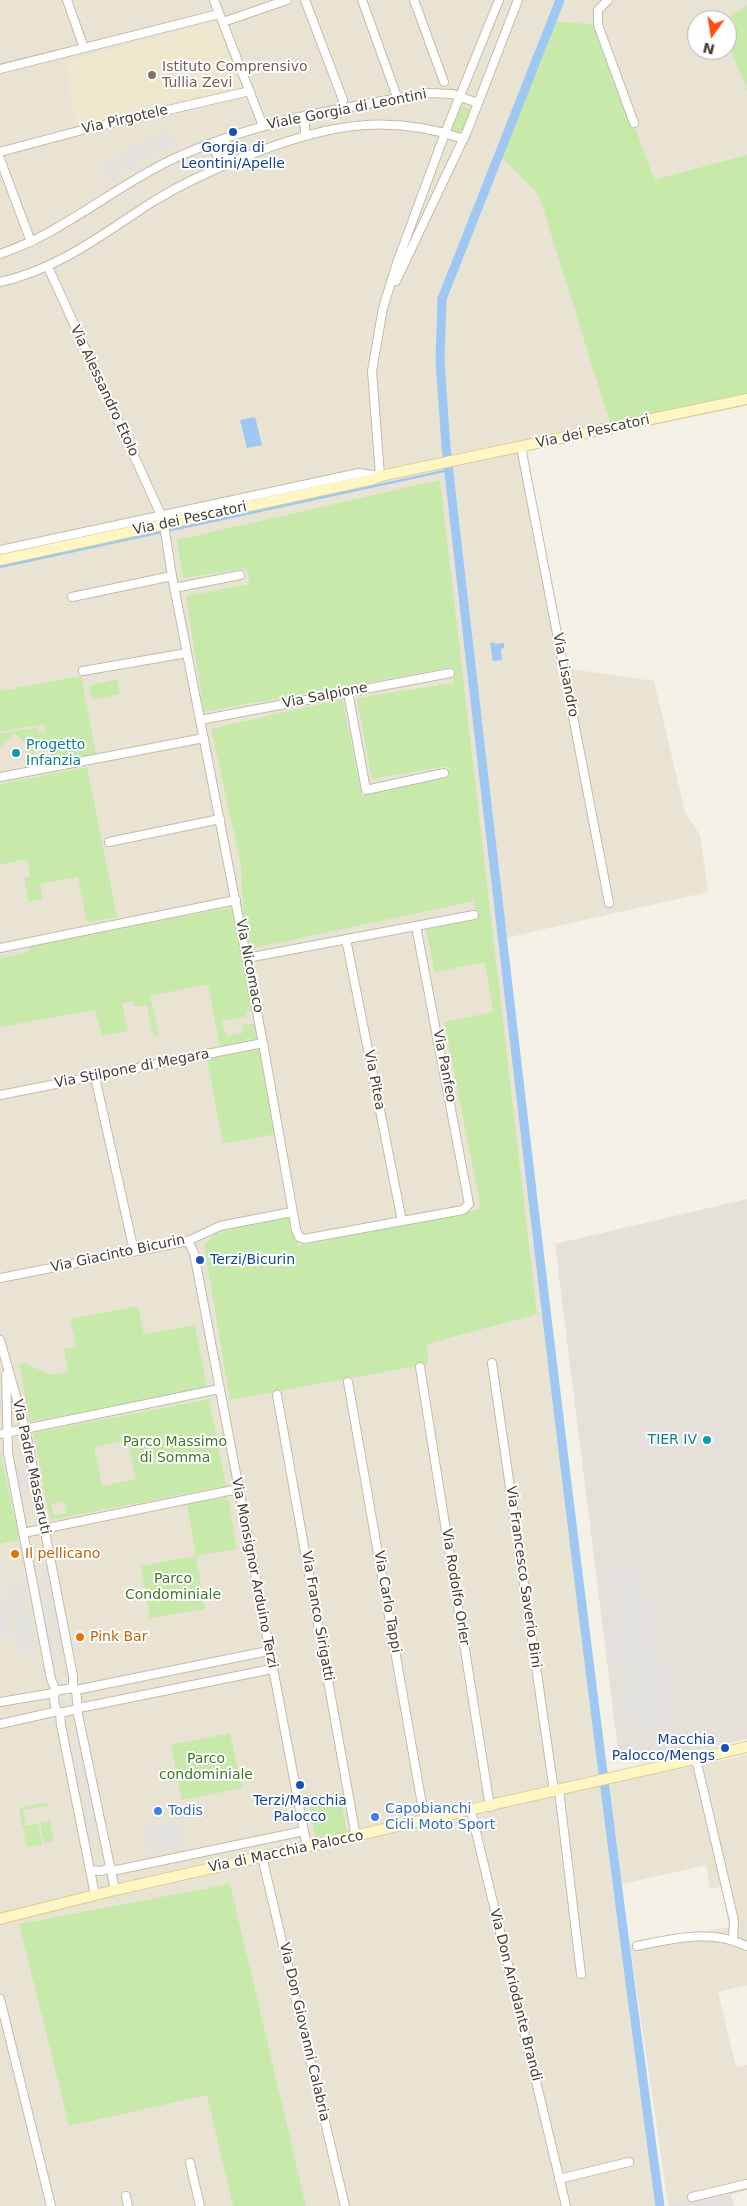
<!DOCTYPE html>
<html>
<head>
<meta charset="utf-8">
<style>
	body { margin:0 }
	#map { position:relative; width:747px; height:2206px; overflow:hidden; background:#f3f0e5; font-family:"DejaVu Sans",sans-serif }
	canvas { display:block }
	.north { position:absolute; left:687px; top:10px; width:50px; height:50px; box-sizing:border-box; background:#fff; border:1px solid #b5b3ae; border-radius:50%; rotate:193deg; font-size:14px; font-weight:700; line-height:20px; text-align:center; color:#464134 }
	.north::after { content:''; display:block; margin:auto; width:18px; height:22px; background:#ff4c10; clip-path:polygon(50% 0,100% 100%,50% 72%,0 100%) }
</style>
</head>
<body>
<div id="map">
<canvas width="747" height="2206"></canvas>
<div class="north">N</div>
</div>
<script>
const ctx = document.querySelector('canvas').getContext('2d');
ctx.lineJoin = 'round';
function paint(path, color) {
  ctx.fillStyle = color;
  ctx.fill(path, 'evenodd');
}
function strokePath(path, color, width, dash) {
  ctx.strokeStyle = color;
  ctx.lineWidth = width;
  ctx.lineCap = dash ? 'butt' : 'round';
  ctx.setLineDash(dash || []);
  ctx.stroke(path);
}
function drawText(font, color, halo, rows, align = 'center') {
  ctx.font = font + ' "DejaVu Sans",sans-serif';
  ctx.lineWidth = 4;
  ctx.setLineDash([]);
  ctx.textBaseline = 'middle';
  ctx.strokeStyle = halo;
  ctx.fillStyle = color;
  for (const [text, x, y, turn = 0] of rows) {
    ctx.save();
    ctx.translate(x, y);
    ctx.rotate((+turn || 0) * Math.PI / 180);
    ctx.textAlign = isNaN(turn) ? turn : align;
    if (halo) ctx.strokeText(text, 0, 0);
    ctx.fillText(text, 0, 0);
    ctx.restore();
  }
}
const residential = new Path2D(`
	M 0,0 L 747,0 L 747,399 L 521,447 L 563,668 L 654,681 L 685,812 L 700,835 L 708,892 L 501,939 L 604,1788 L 660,2206 L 0,2206 ZM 697,20 L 727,20 L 727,50 L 697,50 Z
	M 747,1755 L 747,1985 L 718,1992 L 736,2067 L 747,2065 L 747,2190 L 731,2195 L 668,2203 L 630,1945 L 729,1927 L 721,1887 L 710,1889 L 706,1865 L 622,1884 L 606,1784 Z`);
const industrial = new Path2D(`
	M 747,1199 L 747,1739 L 643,1763 L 618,1750 L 555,1244 Z
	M 731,2195 L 734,2206 L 669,2206 L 668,2203 Z`);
const education = new Path2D(`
	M 216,20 L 242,88 L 75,125 L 65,62 Z`);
const green = new Path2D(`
	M 747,5 L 747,90 L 727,40 L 726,20 Z
	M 552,21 L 598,25 L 654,180 L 747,155 L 747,399 L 612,429 L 539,195 L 499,154 Z
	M 464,106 L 471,111 L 464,130 L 457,133 L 453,131 L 452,126 L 459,108 Z
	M 440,480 L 537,1314 L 427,1344 L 428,1364 L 230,1400 L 204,1245 L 217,1233 L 286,1216 L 291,1218 L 298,1246 L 479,1209 L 480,1203 L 444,1022 L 493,1012 L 485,962 L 435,972 L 426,930 L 476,917 L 474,901 L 245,950 L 241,865 L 211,729 L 342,699 L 362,796 L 449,775 L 448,766 L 372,779 L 357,698 L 454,683 L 452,667 L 204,712 L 186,596 L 249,584 L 247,568 L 183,578 L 177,540 Z
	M 81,676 L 96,755 L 51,763 L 44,724 L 0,732 L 0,691 Z
	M 117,679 L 120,694 L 92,700 L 89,686 Z
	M 38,727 L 39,733 L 44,732 L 46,743 L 33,745 L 37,766 L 26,768 L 25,761 L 29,760 L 26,744 L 15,733 L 0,747 L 0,734 Z
	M 87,767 L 117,917 L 87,923 L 78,877 L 40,884 L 43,899 L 29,902 L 24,878 L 30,876 L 27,859 L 0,865 L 0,784 Z
	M 233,907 L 252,1010 L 246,1012 L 247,1016 L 222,1021 L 226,1036 L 243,1033 L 242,1025 L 254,1023 L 258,1039 L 220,1046 L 208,984 L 150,996 L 159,1035 L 153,1036 L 147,1005 L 134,1007 L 133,1001 L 122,1004 L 128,1031 L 102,1036 L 95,1010 L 0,1027 L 0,958 L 28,952 L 29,946 Z
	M 259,1049 L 276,1134 L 223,1144 L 207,1059 Z
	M 138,1306 L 144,1334 L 195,1325 L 207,1388 L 30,1422 L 19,1364 L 24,1363 L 52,1375 L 68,1372 L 64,1349 L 76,1347 L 70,1319 Z
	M 209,1399 L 226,1486 L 50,1520 L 33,1433 ZM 127,1440 L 136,1479 L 102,1486 L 94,1447 ZM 64,1501 L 67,1513 L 54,1515 L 51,1504 Z
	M 0,1451 L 19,1540 L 0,1544 Z
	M 228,1497 L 237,1549 L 196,1556 L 205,1609 L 150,1618 L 141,1566 L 196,1556 L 187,1504 Z
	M 230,1733 L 242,1788 L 182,1800 L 171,1745 Z
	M 340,1792 L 347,1832 L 315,1837 L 308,1798 Z
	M 47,1802 L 48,1809 L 45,1806 L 23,1810 L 26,1826 L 38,1823 L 42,1844 L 27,1847 L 19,1808 Z
	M 49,1816 L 54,1841 L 44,1843 L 40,1823 L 48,1821 Z
	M 230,1884 L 306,2206 L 233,2206 L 207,2095 L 69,2126 L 19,1924 Z`);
const parking = new Path2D(`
	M 167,129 L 176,146 L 109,179 L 101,163 Z
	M 29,946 L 28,952 L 0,958 L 0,952 Z
	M 19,1454 L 26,1458 L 34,1501 L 27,1496 Z
	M 12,1461 L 19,1465 L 27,1509 L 21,1505 Z
	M 41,1562 L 47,1566 L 65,1659 L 58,1655 Z
	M 637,1568 L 673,1723 L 628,1733 L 608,1575 Z
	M 33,1569 L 40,1573 L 58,1667 L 52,1663 Z
	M 24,1580 L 37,1649 L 20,1653 L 6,1583 Z
	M 0,1582 L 2,1582 L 13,1635 L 0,1637 Z
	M 75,1738 L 82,1743 L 100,1840 L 94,1836 Z
	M 67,1745 L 75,1750 L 93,1848 L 86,1843 Z
	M 179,1819 L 186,1847 L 149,1855 L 143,1827 Z`);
const water = new Path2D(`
	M 255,417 L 262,445 L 247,448 L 240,420 Z
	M 494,642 L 495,644 L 504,643 L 504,648 L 501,649 L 502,660 L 493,661 L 490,643 Z`);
const stream = new Path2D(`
	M 0,567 L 449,470`);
const canal = new Path2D(`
	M 560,0 L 442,299 L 440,360 L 446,447 C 513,1034 580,1621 660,2206`);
const street = new Path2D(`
	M 67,0 L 84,48
	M 214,0 L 263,126
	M 305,0 L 343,100
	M 362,0 L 396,94
	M 414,0 L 444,82
	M 608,0 L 598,10 L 598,25 L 634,123
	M 223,22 L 287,0
	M 0,69 L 219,14
	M 297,117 L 305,125 L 305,135
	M 226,138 L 225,151 L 232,162
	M 207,145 L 216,152 L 220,167
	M 0,152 L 86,129 L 250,91
	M 0,159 L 31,242
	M 0,254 C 63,233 112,188 171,160 C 253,121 342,108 430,93 L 452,94 L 478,103
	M 48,267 L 161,515
	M 396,281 L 468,129 L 518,0
	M 0,282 C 59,269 104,233 154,201 C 182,184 212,170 242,158 C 319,127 382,111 464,139
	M 521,447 L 609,903
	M 164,525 L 172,576 L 263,1043 L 296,1230 L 299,1237 L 304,1239 L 463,1210 L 469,1204 L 416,926
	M 0,550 L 359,473 L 380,476 L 372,371 L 383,308 L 397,263 L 445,133 L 499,0
	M 174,588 L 240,575
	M 72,597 L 172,576
	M 83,671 L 187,653
	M 348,692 L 366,790 L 444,773
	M 200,720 L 450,673
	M 0,777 L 204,738
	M 109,842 L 220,819
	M 346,939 L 402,1221
	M 0,948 L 236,900
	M 247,958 L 474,915
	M 95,1077 L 134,1251
	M 0,1095 L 263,1043
	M 188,1241 L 194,1253 L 307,1847
	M 0,1278 L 188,1241 L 220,1226 L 292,1212
	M 0,1340 L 25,1428 L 73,1676 L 73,1688
	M 492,1363 L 554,1791
	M 420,1367 L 490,1807
	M 6,1375 L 8,1453 L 51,1679 L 56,1691
	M 348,1382 L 425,1822
	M 277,1395 L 356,1837
	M 0,1434 L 219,1389
	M 23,1533 L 238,1489
	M 76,1690 L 268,1651
	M 56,1691 L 72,1688 L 76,1691 L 78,1709 L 60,1713
	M 56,1691 C 52,1697 55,1710 60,1713
	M 0,1702 L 54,1693
	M 79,1708 L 272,1669
	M 77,1710 L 115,1890
	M 60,1713 L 61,1725 L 95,1895
	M 0,1724 L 58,1711
	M 696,1759 L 734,1921 L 733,1940
	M 559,1790 L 581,1974
	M 471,1811 L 566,2206
	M 262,1857 L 345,2206
	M 90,1870 L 102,1871 L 111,1867
	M 112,1871 L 304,1831
	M 637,1946 C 676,1938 709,1929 747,1946
	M 0,1999 L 51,2206
	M 190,2163 L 200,2206
	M 559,2179 L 629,2162
	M 126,2196 L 128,2206
	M 692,2197 L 747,2184`);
const secondary = new Path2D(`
	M 0,560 L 374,479 L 380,476 L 747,399
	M 0,1919 L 115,1890 L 747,1747`);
const markers = [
	[152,75,5,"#8d6e63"],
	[233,132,5,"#1a4fb4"],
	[16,753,5,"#0f9aa8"],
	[200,1260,5,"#1a4fb4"],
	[707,1440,5,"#0f9aa8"],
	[15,1554,5,"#e8710a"],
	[80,1637,5,"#e8710a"],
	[725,1748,5,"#1a4fb4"],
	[300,1785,5,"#1a4fb4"],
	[158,1811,5,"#3f7fe0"],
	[375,1817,5,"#3f7fe0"]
];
const educationNames = [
	["Istituto Comprensivo",162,67],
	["Tullia Zevi",162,83]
];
const streetNames = [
	["Viale Gorgia di Leontini",347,110,-11],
	["Via Pirgotele",125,120,-13],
	["Via Alessandro Etolo",104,391,65],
	["Via dei Pescatori",593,432,-12],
	["Via dei Pescatori",190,519,-12],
	["Via Lisandro",565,675,79],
	["Via Salpione",325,696,-11],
	["Via Nicomaco",249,966,79],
	["Via Panfeo",444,1066,79],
	["Via Stilpone di Megara",132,1069,-11],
	["Via Pitea",374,1080,79],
	["Via Giacinto Bicurin",118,1254,-12],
	["Via Padre Massaruti",31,1467,78],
	["Via Monsignor Arduino Terzi",254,1573,79],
	["Via Francesco Saverio Bini",523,1577,82],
	["Via Rodolfo Orler",455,1587,81],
	["Via Carlo Tappi",387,1602,80],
	["Via Franco Sirigatti",317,1616,80],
	["Via di Macchia Palocco",286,1852,-12],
	["Via Don Ariodante Brandi",515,1995,76],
	["Via Don Giovanni Calabria",304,2032,77]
];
const transitNames = [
	["Gorgia di",233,148],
	["Leontini/Apelle",233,164],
	["Terzi/Bicurin",210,1260,"left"],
	["Macchia",715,1740,"right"],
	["Palocco/Mengs",715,1756,"right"],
	["Terzi/Macchia",300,1801],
	["Palocco",300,1817]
];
const cultureNames = [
	["Progetto",26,745],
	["Infanzia",26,761],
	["TIER IV",697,1440,"right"]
];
const parkNames = [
	["Parco Massimo",175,1442],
	["di Somma",175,1458],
	["Parco",173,1579],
	["Condominiale",173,1595],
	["Parco",206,1759],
	["condominiale",206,1775]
];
const foodNames = [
	["Il pellicano",25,1554],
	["Pink Bar",90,1637]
];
const shopNames = [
	["Capobianchi",385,1809],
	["Cicli Moto Sport",385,1825],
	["Todis",168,1811]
];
paint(residential, '#e8e3d3');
paint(industrial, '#e5e1da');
paint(education, '#ede7ce');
paint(green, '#c7eaab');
paint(parking, '#e4e2dd');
paint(water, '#9ec8f3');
strokePath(stream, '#9ec8f3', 2.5);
strokePath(canal, '#9ec8f3', 9);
strokePath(street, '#c2bcaa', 10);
strokePath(secondary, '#d6ca92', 12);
strokePath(street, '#fff', 8);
strokePath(secondary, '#fff6c3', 10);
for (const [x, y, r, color] of markers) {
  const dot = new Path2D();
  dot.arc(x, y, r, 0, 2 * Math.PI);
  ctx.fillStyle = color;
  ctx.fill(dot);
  strokePath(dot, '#fff', 2);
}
drawText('14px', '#785e54', '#fff', educationNames, 'left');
drawText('14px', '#464134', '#fff', streetNames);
drawText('14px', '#164399', '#fff', transitNames);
drawText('14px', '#0d838f', '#fff', cultureNames, 'left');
drawText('14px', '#3d7a25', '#fff', parkNames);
drawText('14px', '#c56008', '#fff', foodNames, 'left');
drawText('14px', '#366cbe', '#fff', shopNames, 'left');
</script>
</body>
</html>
